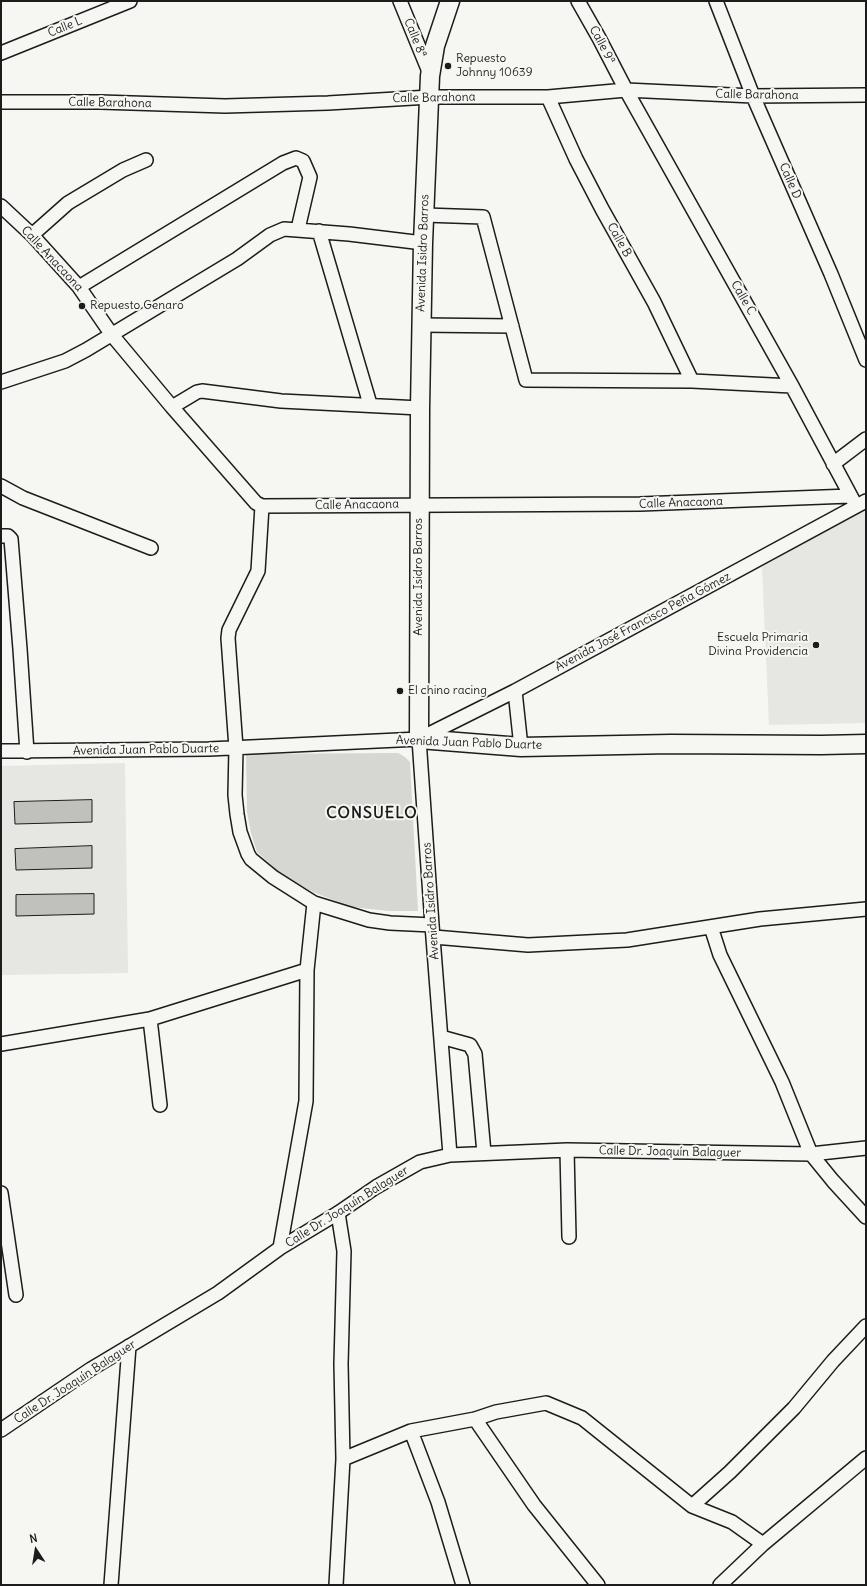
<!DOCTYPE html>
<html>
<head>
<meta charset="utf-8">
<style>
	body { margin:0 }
	#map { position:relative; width:867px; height:1586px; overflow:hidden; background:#f6f6f2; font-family:Delius,sans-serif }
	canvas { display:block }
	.frame { position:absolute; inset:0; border:2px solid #1c1c1c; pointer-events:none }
	.north { position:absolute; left:16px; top:1530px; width:40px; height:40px; -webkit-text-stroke:3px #f6f6f2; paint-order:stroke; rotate:348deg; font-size:11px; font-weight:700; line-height:16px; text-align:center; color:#1c1c1c }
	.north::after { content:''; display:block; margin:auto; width:14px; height:18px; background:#1c1c1c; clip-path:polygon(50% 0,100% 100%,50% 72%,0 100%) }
</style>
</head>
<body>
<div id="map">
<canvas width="867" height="1586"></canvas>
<div class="frame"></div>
<div class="north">N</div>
</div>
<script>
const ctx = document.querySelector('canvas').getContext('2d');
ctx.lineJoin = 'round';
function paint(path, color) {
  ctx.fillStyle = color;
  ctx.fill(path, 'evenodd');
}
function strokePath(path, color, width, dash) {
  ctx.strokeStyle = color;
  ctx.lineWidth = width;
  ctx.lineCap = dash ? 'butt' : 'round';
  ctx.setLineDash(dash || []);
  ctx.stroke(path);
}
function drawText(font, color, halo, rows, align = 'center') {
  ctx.font = font + ' Delius,sans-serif';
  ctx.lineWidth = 4;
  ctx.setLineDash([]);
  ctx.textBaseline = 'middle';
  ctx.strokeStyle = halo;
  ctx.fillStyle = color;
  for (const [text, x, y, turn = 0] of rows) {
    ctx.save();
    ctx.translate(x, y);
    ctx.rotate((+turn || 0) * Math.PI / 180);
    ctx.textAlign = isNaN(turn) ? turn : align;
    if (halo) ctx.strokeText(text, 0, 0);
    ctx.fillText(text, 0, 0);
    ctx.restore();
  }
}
const built = new Path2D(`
	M 866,509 L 866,723 L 769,725 L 762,567 Z
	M 125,763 L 128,973 L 1,975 L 1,766 Z`);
const green = new Path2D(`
	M 398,753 L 405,757 L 410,762 L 418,911 L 389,911 L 351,907 L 313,892 L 281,874 L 257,852 L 251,833 L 247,812 L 246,754 Z`);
const building = new Path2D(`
	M 92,800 L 92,822 L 15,824 L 14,802 Z
	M 92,846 L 92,868 L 16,870 L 15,849 Z
	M 94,894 L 94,914 L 16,916 L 16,895 Z`);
const street = new Path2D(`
	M 400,1 L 430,74
	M 578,1 L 599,38 L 626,90 L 792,386 L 854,502
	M 716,1 L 753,96 L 831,274 L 866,360
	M 1,53 L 130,1
	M 548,97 L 576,159 L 602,209 L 654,302 L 692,381
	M 1,102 L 100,102 L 225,106 L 328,103 L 430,97 L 548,97 L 626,90 L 753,96 L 866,95
	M 1,206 L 32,235 L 79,287 L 112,335 L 172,407 L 256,503 L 262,506 L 640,504 L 850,496
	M 425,215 L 483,217 L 526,380 L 692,381 L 792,386
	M 319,231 L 370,404
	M 32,235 L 68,203 L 123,170 L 146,160
	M 79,287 L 283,163 L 296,158 L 303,161 L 310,177 L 298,229
	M 420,325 L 512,326
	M 1,382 L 65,361 L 86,350 L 237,259 L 270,235 L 284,229 L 349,234 L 423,243
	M 172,407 L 197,392 L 202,391 L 281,401 L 420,408
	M 833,464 L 866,439
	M 1,486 L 23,498 L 151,548
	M 262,506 L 258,571 L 229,630 L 228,638 L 236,748 L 235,795 L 237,814 L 240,832 L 248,854 L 251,859 L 273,877 L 314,903 L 369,920 L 390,923 L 432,925
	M 1,536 L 8,536 L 11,539 L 20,649 L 27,752
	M 515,691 L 521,747
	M 419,739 L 432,925 L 450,1155
	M 1,751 L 209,749 L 419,739 L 515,691 L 866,501
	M 711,927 L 720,955 L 782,1082 L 811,1154 L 833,1181 L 866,1217
	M 434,937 L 528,945 L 627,940 L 760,919 L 866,909
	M 150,1019 L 160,1105
	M 441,1037 L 470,1045 L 475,1054 L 484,1153
	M 1,1044 L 150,1019 L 307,970
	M 567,1150 L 569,1237
	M 1,1193 L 16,1295
	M 280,1248 L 306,1101 L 307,970 L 314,903
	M 475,1419 L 534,1505 L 598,1585
	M 1,1430 L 91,1369 L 218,1293 L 280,1248 L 338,1213 L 376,1187 L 420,1162 L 450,1155 L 567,1150 L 811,1154 L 866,1148
	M 411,1431 L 438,1502 L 463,1585
	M 343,1459 L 411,1431 L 475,1419 L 496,1412 L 546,1403 L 582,1418 L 692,1506 L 732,1522 L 763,1544
	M 692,1506 L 730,1472 L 794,1408 L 833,1361 L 866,1326
	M 111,1585 L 129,1346
	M 336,1585 L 343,1459 L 341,1364 L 344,1251 L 338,1213
	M 720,1585 L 763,1544 L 866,1458`);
const secondary = new Path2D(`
	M 450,1 L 435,46 L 430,76 L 423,243 L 420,408 L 419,739 L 521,747 L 671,744 L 821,745 L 866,744`);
const markers = [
	[448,66,4,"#1c1c1c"],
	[82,306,4,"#1c1c1c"],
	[816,645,4,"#1c1c1c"],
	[400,691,4,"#1c1c1c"]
];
const streetNames = [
	["Calle L",65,27,-22],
	["Calle 8ª",415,38,68],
	["Calle 9ª",602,45,62],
	["Calle Barahona",757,95,1],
	["Calle Barahona",434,98,-1],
	["Calle Barahona",110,103,1],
	["Calle D",790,181,66],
	["Calle B",619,240,61],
	["Avenida Isidro Barros",423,253,-88],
	["Calle Anacaona",52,259,47],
	["Calle C",743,298,60],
	["Calle Anacaona",681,503,-2],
	["Calle Anacaona",357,505,-1],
	["Avenida Isidro Barros",419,577,-90],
	["Avenida José Francisco Peña Gómez",643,622,-28],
	["Avenida Juan Pablo Duarte",469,743,2],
	["Avenida Juan Pablo Duarte",146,750,-1],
	["Avenida Isidro Barros",431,901,-94],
	["Calle Dr. Joaquín Balaguer",670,1152,1],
	["Calle Dr. Joaquín Balaguer",347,1207,-32],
	["Calle Dr. Joaquín Balaguer",75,1382,-33]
];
const poiNames = [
	["Repuesto",456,59],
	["Johnny 10639",456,73],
	["Repuesto Genaro",90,306],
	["Escuela Primaria",808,638,"right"],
	["Divina Providencia",808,652,"right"],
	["El chino racing",408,691]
];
const districtNames = [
	["CONSUELO",372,813]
];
paint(built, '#e6e6e2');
paint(green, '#d6d6d2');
paint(building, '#c0c0bd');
strokePath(building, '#1c1c1c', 1);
strokePath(street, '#1c1c1c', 16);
strokePath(secondary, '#1c1c1c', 21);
strokePath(street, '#f6f6f2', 13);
strokePath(secondary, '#f6f6f2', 18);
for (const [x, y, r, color] of markers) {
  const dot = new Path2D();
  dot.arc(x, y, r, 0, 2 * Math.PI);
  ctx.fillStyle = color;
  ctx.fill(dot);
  strokePath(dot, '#f6f6f2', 1.5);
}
drawText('12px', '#1c1c1c', '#f6f6f2', streetNames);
drawText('12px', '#1c1c1c', '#f6f6f2', poiNames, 'left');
ctx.letterSpacing = '1px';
drawText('bold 16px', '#1c1c1c', '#f6f6f2', districtNames);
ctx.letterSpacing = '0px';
</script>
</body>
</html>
